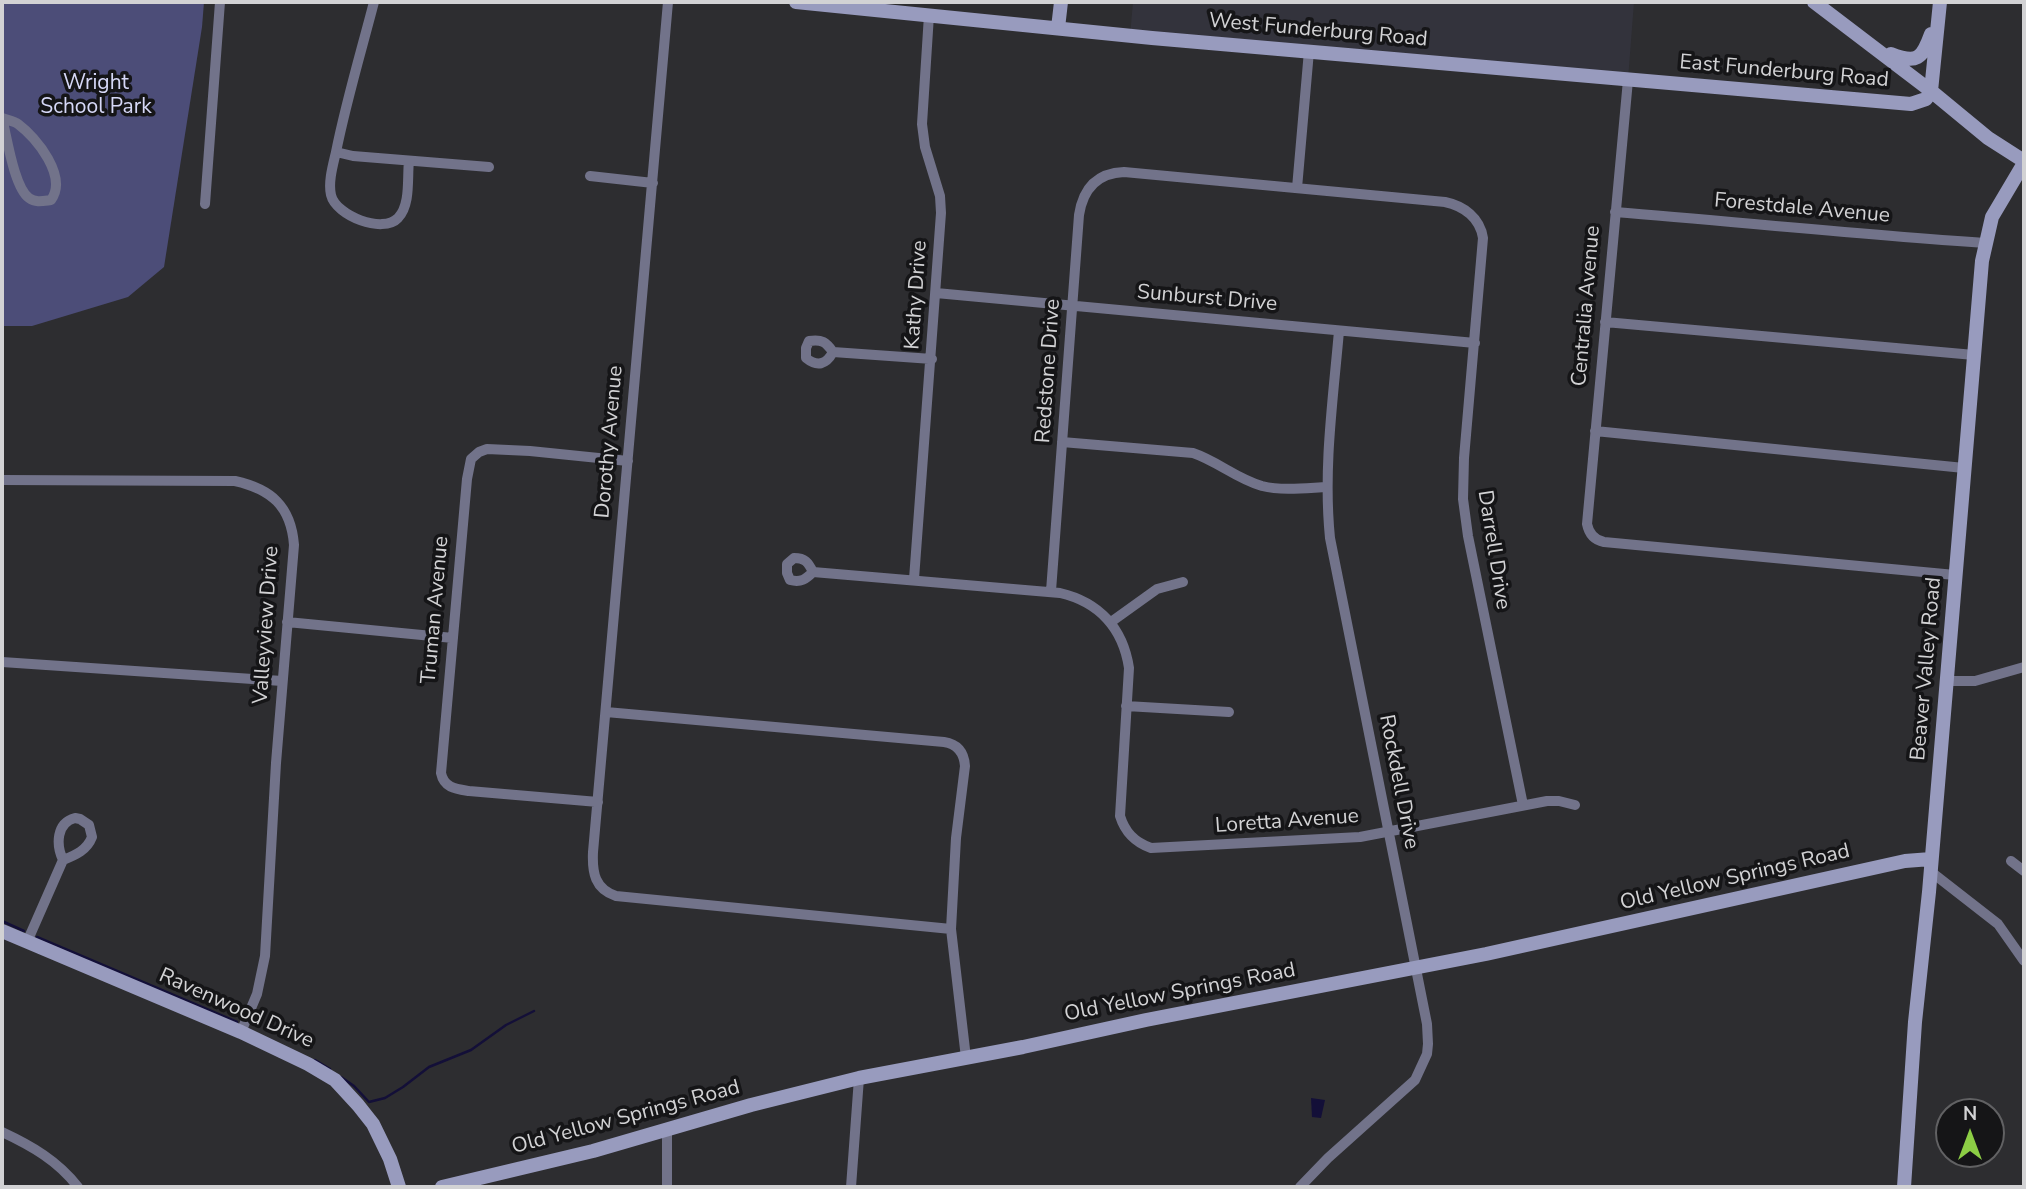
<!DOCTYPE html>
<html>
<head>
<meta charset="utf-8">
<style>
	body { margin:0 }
	#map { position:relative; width:2026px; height:1189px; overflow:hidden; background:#2d2d30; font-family:"Nunito Sans",sans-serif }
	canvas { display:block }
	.frame { position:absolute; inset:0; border:4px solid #d2d2d4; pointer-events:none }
	.north { position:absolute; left:1935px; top:1098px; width:70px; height:70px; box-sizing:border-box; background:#151517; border:2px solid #616163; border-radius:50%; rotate:0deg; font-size:19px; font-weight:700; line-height:28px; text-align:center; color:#d2d2d4 }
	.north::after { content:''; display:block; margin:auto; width:24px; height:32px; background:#8cce45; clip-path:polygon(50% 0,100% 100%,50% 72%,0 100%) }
</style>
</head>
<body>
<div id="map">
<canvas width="2026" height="1189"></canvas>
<div class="frame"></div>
<div class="north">N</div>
</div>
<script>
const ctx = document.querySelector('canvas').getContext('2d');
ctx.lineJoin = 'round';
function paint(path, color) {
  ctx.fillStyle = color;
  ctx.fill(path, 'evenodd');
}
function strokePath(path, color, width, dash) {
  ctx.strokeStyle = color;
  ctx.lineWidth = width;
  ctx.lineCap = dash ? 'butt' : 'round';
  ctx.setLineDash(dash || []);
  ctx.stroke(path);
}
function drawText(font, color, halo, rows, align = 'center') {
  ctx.font = font + ' "Nunito Sans",sans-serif';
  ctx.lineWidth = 7;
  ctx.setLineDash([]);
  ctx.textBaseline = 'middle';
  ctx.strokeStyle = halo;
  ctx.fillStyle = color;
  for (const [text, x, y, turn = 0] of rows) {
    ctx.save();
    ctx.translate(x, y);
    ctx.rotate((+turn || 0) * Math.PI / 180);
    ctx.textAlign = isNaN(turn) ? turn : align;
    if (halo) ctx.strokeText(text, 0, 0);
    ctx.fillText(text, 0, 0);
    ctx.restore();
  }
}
const built = new Path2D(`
	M 1133,2 L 1634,2 L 1628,80 L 1130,36 Z`);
const green = new Path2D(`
	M 2,2 L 204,2 L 202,27 L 164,267 L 128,297 L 32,326 L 2,326 Z`);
const water = new Path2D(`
	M 1311,1098 L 1325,1100 L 1321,1118 L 1312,1117 Z`);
const stream = new Path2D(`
	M 2,921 L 24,931
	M 37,937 L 237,1022
	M 315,1060 L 330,1069
	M 341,1077 L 354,1086 L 369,1102 L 385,1098 L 403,1087 L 429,1067 L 471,1050 L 506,1025 L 534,1011`);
const street = new Path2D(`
	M 374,2 C 361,52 346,102 336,152 C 333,165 328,182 331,195 C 336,216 383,234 398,218 C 411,205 407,177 409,161
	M 668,2 L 593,852 C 592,873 595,889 616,896 L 951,929
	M 1628,80 L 1587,524 C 1589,534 1594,540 1604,542 L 1955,575
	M 2,118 C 7,120 14,121 18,124 C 37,138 68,177 51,200 C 43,201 36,203 29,198 C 14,187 7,137 2,118 Z
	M 336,152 L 353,156 L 489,167
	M 590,176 L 653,183
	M 1297,188 L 1309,51
	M 205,204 L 220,2
	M 1615,212 C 1739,222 1862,235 1985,243
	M 936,293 L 1475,343
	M 1605,322 L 1974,355
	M 833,352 C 826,365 817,367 806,358 L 806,348 L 809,341 C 822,339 826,342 833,352 L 932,359
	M 1595,431 L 1964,468
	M 1062,442 L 1193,453 C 1217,461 1237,479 1262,486 C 1283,491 1306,488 1327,487
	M 2,480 L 235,481 C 271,489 291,506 294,545 L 276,763 L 265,956 L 257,994 L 241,1032
	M 813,572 C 806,579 801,583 790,580 L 787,573 L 787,564 L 794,558 C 805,558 808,562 813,572 L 1060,593 C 1099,602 1123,628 1129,668 L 1120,816 C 1125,832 1134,842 1151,848 L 1360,837 L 1547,801 L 1559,801 L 1575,805
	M 914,579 L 941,213 L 940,196 L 925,147 L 922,124 L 929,15
	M 1051,591 L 1079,215 C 1083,189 1097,173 1124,172 L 1445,202 C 1464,206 1480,218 1483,238 L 1464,458 L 1463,499 L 1468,536 L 1523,805
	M 287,622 L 453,638
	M 1111,622 L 1157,589 L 1183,582
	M 2,662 L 282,681
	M 1947,681 L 1975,681 L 2024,667
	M 1126,706 L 1229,712
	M 606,712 L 944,742 C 957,744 964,752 965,766 L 956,838 L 951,929 L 966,1058
	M 598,802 L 469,791 C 456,789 444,788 441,773 L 467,479 L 471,459 L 479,452 L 487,449 L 530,451 L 628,461
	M 75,818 L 80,819 L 89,825 L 92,837 C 87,850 76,855 63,860 C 56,845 56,823 75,818 Z
	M 2011,861 L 2024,871
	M 1930,871 L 1998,924 L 2024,961
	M 27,942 L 63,860
	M 667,1130 L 667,1187
	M 2,1132 C 32,1146 58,1161 78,1187
	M 851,1187 L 859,1078
	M 1300,1187 L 1328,1158 L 1415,1080 L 1427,1054 L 1428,1044 L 1427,1024 L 1330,538 C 1323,469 1333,400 1339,331`);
const secondary = new Path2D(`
	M 796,2 L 1152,38 L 1911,104 L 1926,99 L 1931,91 L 1940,2
	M 1814,2 L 1931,91 L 1988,138 L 2024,161
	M 1058,28 L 1061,2
	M 1891,54 C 1917,64 1922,59 1931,34
	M 2,931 L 241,1032 L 308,1064 L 335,1080 L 358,1105 L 373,1124 L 390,1159 L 399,1187
	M 442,1187 L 593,1151 L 751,1105 L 859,1078 L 1023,1047 L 1146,1020 L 1486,954 L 1905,861 L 1931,859
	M 1904,1187 L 1915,1022 L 1929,892 L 1982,261 L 1992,217 L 2024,163`);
const streetNames = [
	["West Funderburg Road",1318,31,5],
	["East Funderburg Road",1784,72,5],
	["Forestdale Avenue",1802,209,5],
	["Kathy Drive",917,295,-86],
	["Sunburst Drive",1207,299,5],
	["Centralia Avenue",1587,306,-85],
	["Redstone Drive",1049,371,-86],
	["Dorothy Avenue",610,442,-85],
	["Darrell Drive",1493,550,81],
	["Truman Avenue",436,610,-85],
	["Valleyview Drive",267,625,-86],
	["Beaver Valley Road",1927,669,-85],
	["Rockdell Drive",1398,782,79],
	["Loretta Avenue",1287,822,-4],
	["Old Yellow Springs Road",1735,878,-13],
	["Old Yellow Springs Road",1180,993,-11],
	["Ravenwood Drive",236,1009,24],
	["Old Yellow Springs Road",626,1118,-15]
];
const parkNames = [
	["Wright",96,84],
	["School Park",96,108]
];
paint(built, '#33333c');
paint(green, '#4c4d78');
paint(water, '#130f38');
strokePath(stream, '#130f38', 2.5);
strokePath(street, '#72738a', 10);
strokePath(secondary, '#989bbe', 14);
drawText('21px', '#d2d2d4', '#151517', streetNames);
drawText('21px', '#d6d8f7', '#151517', parkNames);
</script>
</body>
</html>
